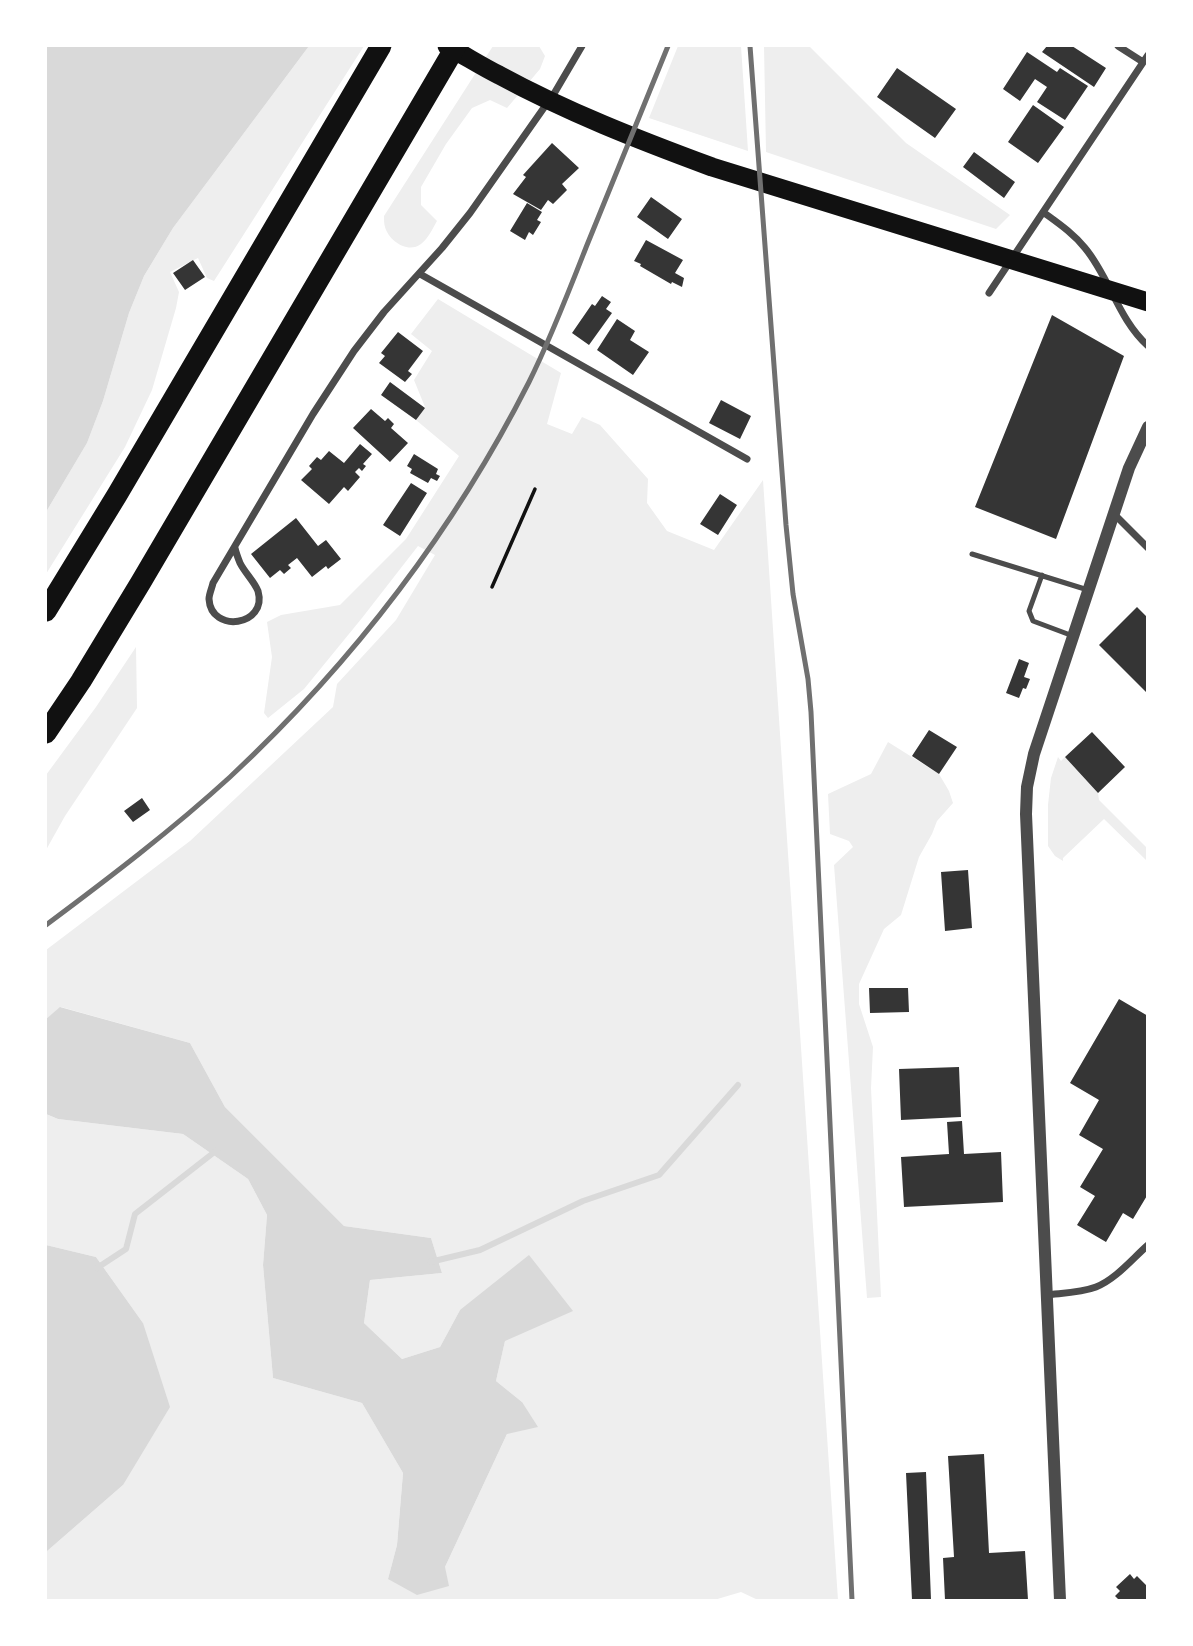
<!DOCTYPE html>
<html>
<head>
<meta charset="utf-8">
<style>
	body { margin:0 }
	#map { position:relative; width:1193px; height:1646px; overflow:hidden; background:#fff; font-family:"Roboto Condensed",sans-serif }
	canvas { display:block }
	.frame { position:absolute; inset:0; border:47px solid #fff; pointer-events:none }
</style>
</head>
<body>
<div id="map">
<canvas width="1193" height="1646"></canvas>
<div class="frame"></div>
</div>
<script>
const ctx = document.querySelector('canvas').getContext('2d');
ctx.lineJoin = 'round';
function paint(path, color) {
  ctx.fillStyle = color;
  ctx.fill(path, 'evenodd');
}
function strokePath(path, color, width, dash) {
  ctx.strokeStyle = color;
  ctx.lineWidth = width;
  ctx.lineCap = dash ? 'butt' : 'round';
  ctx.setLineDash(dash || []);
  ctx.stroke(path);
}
const green = new Path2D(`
	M 309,46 L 364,46 L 214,281 L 207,278 L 198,258 L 170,272 L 179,292 L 176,308 L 152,390 L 125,447 L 46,574 L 46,512 L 87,443 L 103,401 L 129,313 L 144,276 L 173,228 Z
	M 493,46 L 539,46 L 545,56 L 540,69 L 507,108 L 490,100 L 472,108 L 446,144 L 421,187 L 421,205 L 437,221 C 433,228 428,239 421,244 C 408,254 389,241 385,227 C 384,224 384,220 384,216 Z
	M 678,46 L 741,46 L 748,151 L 649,118 Z
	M 764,46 L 809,46 L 906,143 L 1010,215 L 996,229 L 766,152 Z
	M 438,299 L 561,373 L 547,424 L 572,434 L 582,417 L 600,425 L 648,479 L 647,503 L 667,531 L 714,550 L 763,480 L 838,1600 L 758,1600 L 741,1592 L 714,1600 L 46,1600 L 46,1552 L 123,1485 L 143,1323 L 96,1257 L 46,1245 L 46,1114 L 58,1119 L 183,1134 L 248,1179 L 267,1215 L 263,1265 L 273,1378 L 362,1403 L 403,1473 L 397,1545 L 388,1579 L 445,1567 L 522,1402 L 496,1381 L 505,1341 L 460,1310 L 440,1347 L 402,1359 L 364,1323 L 370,1280 L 442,1273 L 431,1238 L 344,1226 L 225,1107 L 190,1043 L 61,1007 L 46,1019 L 46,950 L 190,841 L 333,707 L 337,684 L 396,620 L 435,555 L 418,546 L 362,618 L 304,689 L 268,718 L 264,713 L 272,657 L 267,622 L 281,615 L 340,605 L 406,539 L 459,456 L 416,420 L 425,407 L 414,380 L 432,351 L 411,334 Z
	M 136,647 L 137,708 L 65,816 L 46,850 L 46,775 L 96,707 Z
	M 888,742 L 939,774 L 949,791 L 953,803 L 937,821 L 932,834 L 919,857 L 901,915 L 884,929 L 859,984 L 859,1004 L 873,1047 L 871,1088 L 881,1297 L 867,1298 L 834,865 L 853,847 L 849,841 L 830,834 L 828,794 L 871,774 Z
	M 1058,757 L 1061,761 L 1065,757 L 1098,793 L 1099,800 L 1147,848 L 1147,861 L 1104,819 L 1063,858 L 1063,861 L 1055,856 L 1048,846 L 1048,805 L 1051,778 Z`);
const water = new Path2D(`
	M 46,46 L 309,46 L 173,228 L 144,276 L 129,313 L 103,401 L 87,443 L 46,512 Z
	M 60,1007 L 190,1043 L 225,1107 L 344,1226 L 431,1238 L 442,1273 L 370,1280 L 364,1323 L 402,1359 L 440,1347 L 460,1310 L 529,1255 L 573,1311 L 505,1341 L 496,1381 L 522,1402 L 538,1427 L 507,1434 L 445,1567 L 449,1586 L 417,1595 L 388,1579 L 397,1545 L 403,1473 L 362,1403 L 273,1378 L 263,1265 L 267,1215 L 248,1179 L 183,1134 L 58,1119 L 46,1114 L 46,1019 Z
	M 46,1245 L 96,1257 L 143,1323 L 170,1407 L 123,1485 L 46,1552 Z`);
const stream = new Path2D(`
	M 430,1262 L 480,1250 L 583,1201 L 659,1175 L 738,1085
	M 97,1268 L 126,1249 L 135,1214 L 217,1150`);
const building = new Path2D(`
	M 1047,46 L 1072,46 L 1106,68 L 1094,87 L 1042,52 Z
	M 1027,52 L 1057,72 L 1060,68 L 1088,86 L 1065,120 L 1037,102 L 1047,87 L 1035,79 L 1020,101 L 1003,89 Z
	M 897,68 L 956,109 L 935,138 L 877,97 Z
	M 1033,105 L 1064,127 L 1038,163 L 1008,142 Z
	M 552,143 L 579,168 L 562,184 L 567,190 L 553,204 L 548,200 L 541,210 L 513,194 L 526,177 L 523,175 Z
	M 974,152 L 1015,182 L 1004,198 L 963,167 Z
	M 651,197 L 682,219 L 668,239 L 637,217 Z
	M 527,203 L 542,212 L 537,220 L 541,222 L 533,235 L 529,232 L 525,240 L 510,231 Z
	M 646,240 L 683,260 L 675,273 L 684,278 L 682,287 L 672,282 L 671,284 L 640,266 L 641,264 L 634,261 Z
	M 193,260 L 205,277 L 185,290 L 173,273 Z
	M 602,296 L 611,302 L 606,309 L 612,313 L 589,345 L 572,333 L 592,304 L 595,306 Z
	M 1052,315 L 1124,356 L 1056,539 L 975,507 Z
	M 617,319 L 635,331 L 630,340 L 649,352 L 633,375 L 597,350 Z
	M 398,332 L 423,351 L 408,371 L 412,374 L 405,382 L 379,363 L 385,356 L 381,353 Z
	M 390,382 L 425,408 L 416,420 L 381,395 Z
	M 721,400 L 751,416 L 740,439 L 709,423 Z
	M 371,409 L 385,421 L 388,418 L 394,424 L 391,428 L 408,443 L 390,462 L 353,428 Z
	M 360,444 L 372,454 L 363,464 L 366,466 L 362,471 L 359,468 L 355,472 L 360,477 L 348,491 L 344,487 L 329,504 L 301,480 L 312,469 L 309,466 L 317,457 L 321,460 L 329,451 L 344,463 Z
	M 414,454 L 438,469 L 436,474 L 440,476 L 437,481 L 431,478 L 428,483 L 410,473 L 412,469 L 407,466 Z
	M 411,483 L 427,493 L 400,536 L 383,525 Z
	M 720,494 L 737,505 L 718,535 L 700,524 Z
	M 296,518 L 318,546 L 326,540 L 341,559 L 328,569 L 326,566 L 312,577 L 297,558 L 288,565 L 291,568 L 284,574 L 280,570 L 270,578 L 251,554 Z
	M 1137,607 L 1148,618 L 1148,694 L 1099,645 Z
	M 1019,659 L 1029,663 L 1024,677 L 1030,679 L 1026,689 L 1023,688 L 1019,698 L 1006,693 Z
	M 929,730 L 957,747 L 939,774 L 912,756 Z
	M 1092,732 L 1125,767 L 1098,793 L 1065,757 Z
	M 142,798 L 150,810 L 133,822 L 124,811 Z
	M 968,870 L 972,928 L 945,931 L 941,872 Z
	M 869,988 L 908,988 L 909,1012 L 870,1013 Z
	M 1119,999 L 1148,1016 L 1148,1194 L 1133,1219 L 1123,1213 L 1106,1242 L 1077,1225 L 1095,1196 L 1080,1187 L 1103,1149 L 1079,1135 L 1099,1100 L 1070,1083 Z
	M 959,1067 L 961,1117 L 901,1120 L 899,1069 Z
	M 962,1121 L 964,1154 L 1001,1152 L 1003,1202 L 904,1207 L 901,1157 L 949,1154 L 947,1122 Z
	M 984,1454 L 989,1553 L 1025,1551 L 1028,1600 L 945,1600 L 943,1558 L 954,1557 L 948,1456 Z
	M 926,1472 L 931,1600 L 912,1600 L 906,1473 Z
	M 1130,1574 L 1134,1579 L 1137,1576 L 1148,1587 L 1148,1600 L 1119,1600 L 1115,1596 L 1120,1591 L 1116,1587 Z`);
const path = new Path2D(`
	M 492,587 L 535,489`);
const service = new Path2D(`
	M 972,554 L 1088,590
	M 1042,575 L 1029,611 L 1033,621 L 1073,636`);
const minor = new Path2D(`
	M 1118,46 L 1143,62
	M 1043,212 C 1058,223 1073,233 1085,248 C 1110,278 1118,319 1148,346
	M 420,274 L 747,459
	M 989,293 L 1148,55
	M 1114,514 L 1148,548
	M 235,548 C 236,553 238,558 240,563 C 245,573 254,581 258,591 C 268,626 211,634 209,599 C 209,594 212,588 213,583 L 313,414 L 354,351 L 384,312 L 442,248 L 470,213 L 555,92 L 582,46
	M 1046,1295 C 1062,1293 1080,1293 1096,1287 C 1116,1279 1132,1259 1148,1245`);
const tertiary = new Path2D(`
	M 1060,1600 L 1026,814 L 1027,787 L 1034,754 L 1129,468 L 1148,427`);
const trunk = new Path2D(`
	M 447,46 C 464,55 481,66 499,75 C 567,112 639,140 712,167 L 1148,302`);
const motorway = new Path2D(`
	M 46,611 L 117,495 L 381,46
	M 46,733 L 81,681 L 141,582 L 456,46`);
const rail = new Path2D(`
	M 750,46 L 786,525 L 793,594 L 808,679 L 811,712 L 852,1600
	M 46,925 C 109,878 172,830 230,777 C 351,664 454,530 529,382 C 551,338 569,291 587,245 C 614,179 641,112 668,46`);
paint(green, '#eee');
paint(water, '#d9d9d9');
strokePath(stream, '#d9d9d9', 6);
paint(building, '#353535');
strokePath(path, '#111', 3.5);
strokePath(service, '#4c4c4c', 5);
strokePath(minor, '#4c4c4c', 7);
strokePath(tertiary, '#4c4c4c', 12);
strokePath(trunk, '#111', 19);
strokePath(motorway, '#111', 21);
strokePath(rail, '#707070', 5);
</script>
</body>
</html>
